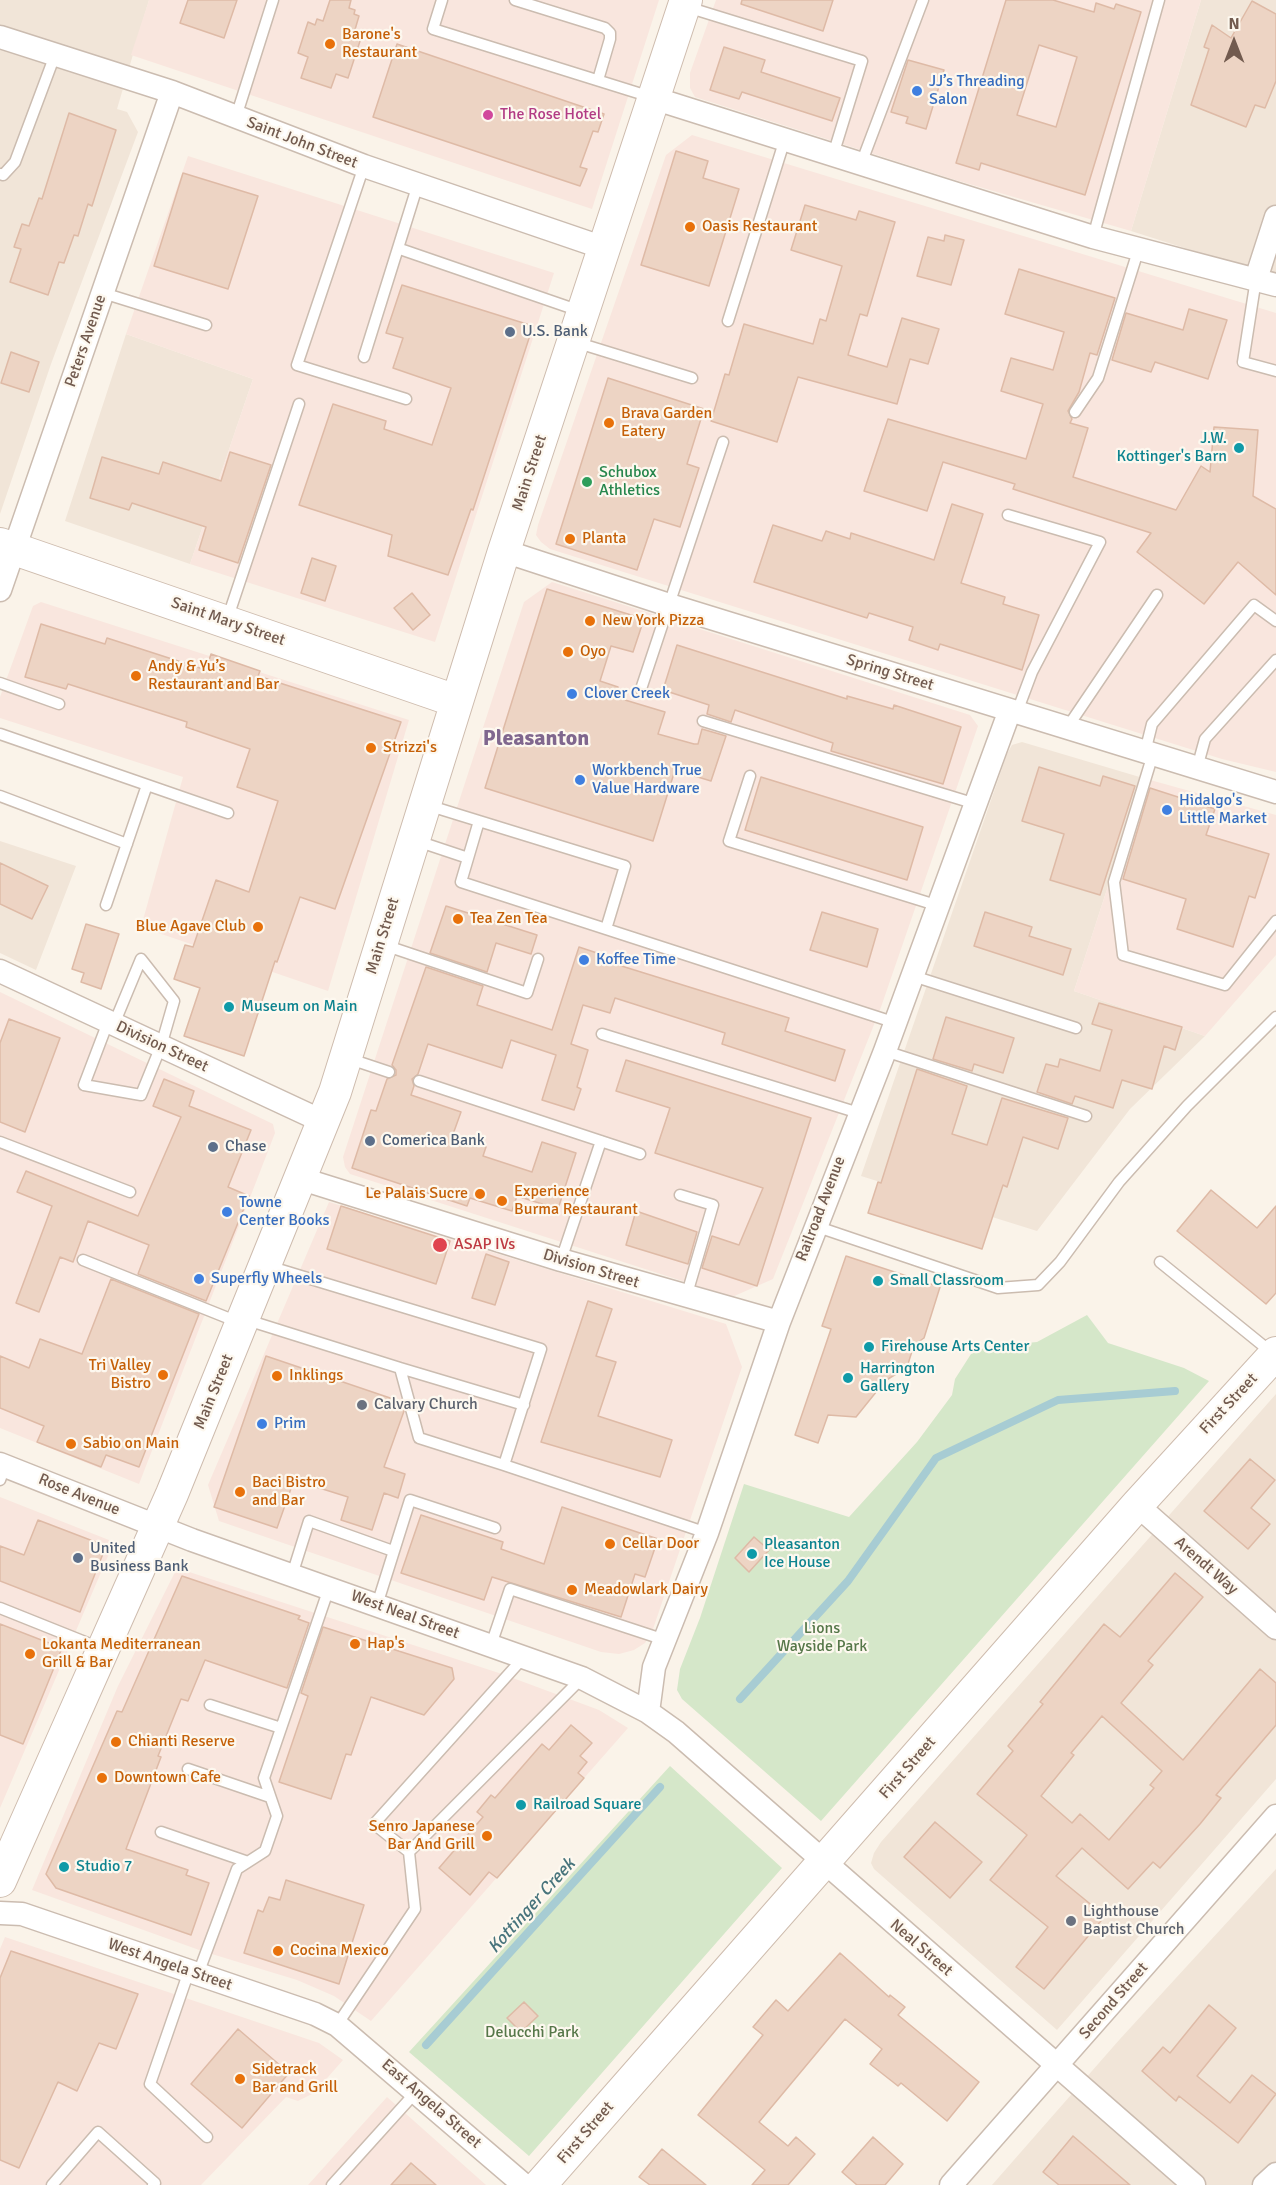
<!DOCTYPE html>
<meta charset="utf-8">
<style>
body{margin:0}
#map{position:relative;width:1276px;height:2185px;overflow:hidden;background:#faf3e9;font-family:Signika,sans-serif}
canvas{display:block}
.north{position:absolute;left:1204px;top:12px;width:60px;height:60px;-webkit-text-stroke:4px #fdf8ef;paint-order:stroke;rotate:0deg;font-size:16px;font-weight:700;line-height:24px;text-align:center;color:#725b4f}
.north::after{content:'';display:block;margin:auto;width:21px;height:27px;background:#725b4f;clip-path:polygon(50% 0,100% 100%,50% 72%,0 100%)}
</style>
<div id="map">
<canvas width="1276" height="2185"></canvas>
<div class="north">N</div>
</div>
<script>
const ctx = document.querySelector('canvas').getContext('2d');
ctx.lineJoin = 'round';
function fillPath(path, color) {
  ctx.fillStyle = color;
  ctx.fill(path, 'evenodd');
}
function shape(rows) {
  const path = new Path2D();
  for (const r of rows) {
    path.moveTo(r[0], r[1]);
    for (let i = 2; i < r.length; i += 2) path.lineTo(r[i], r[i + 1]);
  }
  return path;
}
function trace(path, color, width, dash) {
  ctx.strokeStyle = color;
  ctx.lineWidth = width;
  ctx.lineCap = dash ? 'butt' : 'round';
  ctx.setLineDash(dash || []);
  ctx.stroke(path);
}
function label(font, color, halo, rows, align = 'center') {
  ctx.font = font + ' Signika,sans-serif';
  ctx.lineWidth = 4.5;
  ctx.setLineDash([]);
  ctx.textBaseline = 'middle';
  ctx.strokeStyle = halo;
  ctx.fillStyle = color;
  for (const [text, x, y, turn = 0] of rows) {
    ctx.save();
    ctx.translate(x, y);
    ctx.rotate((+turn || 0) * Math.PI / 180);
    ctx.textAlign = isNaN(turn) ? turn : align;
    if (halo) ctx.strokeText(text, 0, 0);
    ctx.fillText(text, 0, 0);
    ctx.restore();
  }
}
const residential = shape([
 [0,0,149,0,117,109,127,112,138,132,51,364,0,514],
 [1201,0,1276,0,1276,277,1131,231],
 [126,334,253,379,190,564,65,521],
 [1022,742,1143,778,1074,991,1205,1036,1130,1109,1037,1231,861,1176,1007,754,1012,745],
 [0,841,76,866,36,970,0,953],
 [1276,1394,1276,1779,1057,2030,874,1869,871,1863,874,1853,881,1842],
 [1276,1869,1276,2185,992,2185,1120,2039]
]);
const commercial = shape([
 [149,0,659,0,592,209,131,55],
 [716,0,1201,0,1131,231,952,179,695,97,690,88,690,73],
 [692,135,1276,313,1276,772,1222,759,550,549,541,542,536,535,538,525,666,155],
 [188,156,554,273,435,642,190,564,253,379,126,334],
 [552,582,970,715,978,726,881,1007,773,1279,732,1297,350,1174,345,1167,343,1157,524,602],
 [41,602,409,720,328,991,141,927,183,777,0,718,0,697,33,606],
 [1143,778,1276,815,1276,955,1205,1036,1074,991],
 [0,992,273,1124,275,1133,139,1484,0,1428],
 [329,1202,726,1324,742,1367,653,1629,645,1643,634,1650,619,1654,601,1652,219,1521,208,1485],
 [0,1497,114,1542,0,1808],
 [177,1568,502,1674,599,1710,628,1728,371,2021,334,1996,297,1980,202,1951,32,1890,118,1686],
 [5,1937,319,2043,343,2060,314,2093,298,2101,286,2097,201,2185,0,2185,0,1949],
 [387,2097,486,2185,308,2185]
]);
const green = shape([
 [1087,1315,1108,1343,1184,1368,1209,1381,821,1821,682,1699,677,1690,680,1669,700,1618,744,1484,849,1517,917,1442,952,1395,955,1379,971,1354,986,1347,1037,1342],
 [670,1766,782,1868,529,2156,409,2052]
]);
const stream = shape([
 [740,1699,848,1581,936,1458,1058,1400,1175,1391],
 [426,2045,660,1787]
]);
const building = shape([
 [188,0,237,0,224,38,180,23,188,0],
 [330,0,351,0,349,8,355,10,354,14,359,16,354,33,362,35,348,78,336,74,331,88,301,78,308,57,298,53,308,22,315,25,317,19,323,21,330,0],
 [742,0,833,0,823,31,741,4,742,0],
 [1006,0,1053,0,1094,12,1096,3,1114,9,1116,4,1141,12,1085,195,981,163,979,170,956,163,1006,0],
 [1039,45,1077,57,1056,127,1017,115,1039,45],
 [1252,1,1276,14,1276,81,1265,108,1255,105,1246,127,1191,105,1209,49,1204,47,1212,25,1231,38,1252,1],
 [397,44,604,114,598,132,593,131,580,167,587,169,580,186,373,117,397,44],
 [724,47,765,60,761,72,840,98,832,121,742,92,739,99,710,90,724,47],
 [908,60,944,70,926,129,906,123,908,117,891,112,908,60],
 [69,113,116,130,92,206,88,204,78,236,74,235,64,263,59,262,48,295,10,282,21,249,14,247,22,224,29,226,39,198,42,199,69,113],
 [676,151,708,161,703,178,739,189,709,286,641,265,676,151],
 [183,173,258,196,228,289,154,266,183,173],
 [805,205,856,220,859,211,895,222,867,316,860,314,848,355,887,367,902,318,939,329,928,364,910,359,897,404,798,377,777,442,711,421,725,374,729,375,744,324,813,344,820,319,826,321,842,266,791,250,805,205],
 [945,235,964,240,951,285,917,276,928,237,944,241,945,235],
 [1019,269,1115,298,1097,355,1090,353,1079,392,1068,411,1072,419,1070,423,1088,428,1073,477,1176,510,1201,466,1210,472,1214,427,1258,430,1253,496,1276,509,1276,595,1238,562,1204,604,1137,552,1151,533,1013,489,1015,484,943,462,927,511,864,491,888,419,1026,459,1043,404,1001,391,1011,358,1053,370,1064,332,1005,314,1019,269],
 [402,285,533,326,473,510,471,509,448,575,388,556,392,535,299,505,333,404,386,421,384,429,432,445,451,388,393,368,403,338,386,333,402,285],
 [1189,309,1227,320,1208,379,1155,362,1151,372,1112,360,1126,313,1183,330,1189,309],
 [11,352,39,362,29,392,1,383,11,352],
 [608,378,704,409,687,464,699,468,680,527,654,519,637,570,556,544,608,378],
 [230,452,271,465,238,563,199,550,206,527,132,503,129,510,90,498,102,457,159,474,163,462,221,481,230,452],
 [952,504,983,514,961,583,1005,597,1003,604,1039,615,1022,670,940,644,938,650,909,640,913,627,869,613,867,618,754,582,773,525,822,541,826,531,850,539,851,533,934,560,952,504],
 [312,558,336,566,325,601,301,593,312,558],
 [547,589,644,619,633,652,611,646,600,681,618,687,615,697,665,712,658,734,694,744,698,744,702,729,726,736,711,781,675,770,653,841,485,788,547,589],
 [412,593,430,615,413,630,394,608,412,593],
 [41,624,105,644,107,638,206,670,211,654,260,671,258,676,401,722,335,909,300,897,277,962,275,961,244,1056,184,1036,200,988,174,979,185,945,193,947,216,880,249,892,278,801,237,787,250,749,186,727,187,722,68,684,66,689,25,677,41,624],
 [677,645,847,699,847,696,893,709,894,705,961,727,943,784,831,751,833,743,735,710,731,722,707,714,709,705,663,690,677,645],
 [1039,767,1100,786,1103,776,1135,786,1100,895,1050,880,1064,834,1022,821,1039,767],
 [761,777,923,827,907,880,745,830,761,777],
 [1150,788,1215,809,1206,835,1269,854,1255,898,1249,896,1233,947,1177,929,1186,899,1123,879,1150,788],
 [0,863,48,886,32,919,0,904,0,863],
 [446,906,537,935,531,954,496,943,487,972,430,953,446,906],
 [822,912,878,929,867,967,810,950,822,912],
 [985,912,1032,927,1029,936,1071,949,1063,975,974,946,985,912],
 [86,924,119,934,101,989,81,982,84,973,72,969,86,924],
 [579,947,600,954,599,959,789,1018,785,1031,845,1050,835,1081,722,1044,725,1033,615,998,610,1013,583,1005,571,1044,588,1050,577,1087,581,1089,574,1110,542,1100,556,1055,511,1040,502,1068,428,1044,418,1074,412,1079,414,1086,411,1095,461,1112,452,1137,486,1147,483,1156,532,1172,542,1142,576,1153,558,1209,517,1196,512,1211,470,1198,467,1206,352,1168,371,1110,376,1111,387,1079,396,1075,396,1070,392,1065,426,967,483,986,477,1005,552,1030,579,947],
 [1099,1003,1182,1027,1175,1050,1164,1046,1152,1089,1122,1080,1113,1108,1075,1096,1072,1104,1037,1092,1046,1064,1058,1067,1060,1059,1100,1071,1112,1030,1092,1024,1099,1003],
 [946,1017,1014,1038,1003,1073,974,1064,972,1071,933,1059,946,1017],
 [9,1019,60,1038,25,1132,0,1122,0,1043,9,1019],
 [626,1060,811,1118,757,1286,702,1268,712,1236,739,1245,763,1188,655,1153,670,1108,616,1091,626,1060],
 [917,1069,967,1086,952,1134,987,1145,1002,1098,1068,1118,1058,1149,1023,1137,1007,1187,1003,1185,982,1249,868,1213,878,1182,881,1183,917,1069],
 [164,1079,194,1091,189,1106,251,1130,228,1187,249,1196,206,1301,138,1274,149,1245,88,1221,73,1262,60,1257,39,1312,16,1303,52,1206,17,1192,26,1171,138,1216,181,1117,153,1106,164,1079],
 [1211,1190,1257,1228,1276,1206,1276,1293,1266,1304,1177,1231,1211,1190],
 [341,1206,450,1241,436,1284,327,1249,341,1206],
 [636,1211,697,1232,688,1264,626,1245,636,1211],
 [486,1254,509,1262,495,1305,472,1298,486,1254],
 [846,1256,940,1287,924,1338,914,1345,907,1367,885,1381,856,1417,828,1415,818,1443,795,1435,831,1329,822,1326,846,1256],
 [111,1279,199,1314,139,1467,106,1455,101,1467,37,1442,44,1426,0,1408,0,1356,29,1368,40,1339,82,1354,111,1279],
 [588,1301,612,1309,596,1356,616,1362,598,1416,672,1440,660,1477,541,1442,588,1301],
 [266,1356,402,1402,404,1411,384,1467,405,1474,398,1498,384,1493,372,1530,341,1520,348,1497,294,1480,277,1528,214,1507,266,1356],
 [1250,1459,1275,1480,1251,1508,1270,1524,1248,1549,1204,1511,1250,1459],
 [562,1507,658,1539,645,1577,635,1574,621,1617,492,1577,484,1600,401,1573,421,1515,503,1542,501,1549,544,1564,562,1507],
 [38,1520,106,1546,80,1612,0,1581,0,1546,24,1555,38,1520],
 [754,1537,769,1550,749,1572,735,1558,754,1537],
 [1175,1573,1203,1597,1148,1661,1153,1665,1121,1703,1183,1760,1260,1669,1276,1683,1276,1725,1216,1795,1221,1798,1200,1824,1160,1868,1153,1862,1128,1889,1082,1848,1056,1876,1105,1916,1044,1989,1016,1967,1048,1927,990,1880,1027,1835,977,1794,1013,1751,1008,1746,1043,1704,1040,1702,1104,1624,1120,1637,1175,1573],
 [1102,1716,1162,1771,1150,1785,1154,1788,1109,1840,1080,1814,1072,1823,1041,1796,1074,1755,1071,1753,1102,1716],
 [182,1576,300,1616,298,1619,309,1623,287,1688,205,1660,188,1701,181,1699,158,1756,161,1757,126,1849,188,1870,186,1875,209,1883,191,1935,56,1888,46,1874,117,1711,122,1712,182,1576],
 [0,1624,62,1648,23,1744,0,1735,0,1624],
 [323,1627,452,1668,454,1679,424,1715,371,1697,351,1755,346,1754,331,1799,279,1782,308,1696,301,1693,323,1627],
 [571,1725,592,1743,580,1756,587,1762,578,1773,584,1778,497,1878,489,1872,470,1895,439,1868,483,1817,477,1812,491,1795,495,1798,542,1744,549,1750,571,1725],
 [935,1822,982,1862,950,1898,904,1857,935,1822],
 [286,1880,364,1905,339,1984,244,1953,258,1910,263,1912,269,1897,280,1900,286,1880],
 [11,1951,138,1994,116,2049,99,2043,77,2091,58,2082,19,2168,0,2160,0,1978,11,1951],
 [840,1953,889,1997,890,1995,905,2007,898,2015,979,2082,947,2121,901,2083,898,2086,870,2064,882,2049,845,2019,759,2122,788,2146,796,2137,815,2154,788,2185,752,2185,765,2170,698,2115,763,2035,753,2027,776,2000,788,2011,840,1953],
 [524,2002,538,2016,521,2032,507,2018,524,2002],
 [1209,2005,1236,2028,1197,2076,1230,2103,1252,2075,1276,2094,1238,2143,1179,2096,1176,2101,1142,2071,1163,2047,1170,2053,1209,2005],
 [238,2029,289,2073,242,2128,191,2084,238,2029],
 [1073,2136,1130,2185,1059,2185,1043,2172,1073,2136],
 [873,2137,903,2164,885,2185,857,2185,842,2172,873,2137],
 [662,2149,706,2185,650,2185,639,2177,662,2149],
 [411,2163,436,2185,391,2185,411,2163]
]);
const lane = shape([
 [442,0,433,29,651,97],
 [515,0,605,28,610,33,610,39,598,80],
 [687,7,862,61,833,155],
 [236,117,273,0],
 [861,164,923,0],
 [364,166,297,365,406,399],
 [0,174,3,175,15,162,55,55],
 [1093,237,1159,0],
 [400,249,580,311],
 [1256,279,1243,362,1276,371],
 [103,293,206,325],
 [728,321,785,139],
 [575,342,692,378],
 [364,357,418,184],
 [1075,412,1098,378,1139,248],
 [1008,515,1100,542,1032,672,1017,712],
 [227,620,299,404],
 [0,683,59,704],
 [641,689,723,442],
 [703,721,976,804],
 [1067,728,1157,595],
 [0,734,228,813],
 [1145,752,1152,724,1254,605,1276,621],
 [1153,754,1114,882,1123,955,1225,985,1276,921],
 [1197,768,1205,739,1276,660],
 [750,776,729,841,939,906],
 [0,796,127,844],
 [427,805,625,866,606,929],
 [479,821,461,882,896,1023],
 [417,841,468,858],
 [106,905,147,785],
 [384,945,527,993,538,959],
 [913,976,1076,1028],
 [108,1022,84,1085,141,1095,161,1046,174,1001,141,959,114,1024],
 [602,1034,859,1113],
 [885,1051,1086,1116],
 [347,1058,389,1072],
 [419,1081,640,1154],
 [0,1142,130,1192],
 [680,1195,713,1205,686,1297],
 [815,1226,998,1288,1038,1285,1060,1262,1119,1182,1187,1106,1276,1017],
 [83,1260,238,1322],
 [561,1260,601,1141],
 [1160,1262,1271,1352],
 [247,1320,400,1368,419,1438,504,1465,541,1349,268,1266],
 [400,1368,524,1405],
 [504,1465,707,1533],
 [0,1480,5,1466],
 [292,1575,309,1521,393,1551],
 [377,1605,410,1500,495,1528],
 [0,1608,100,1648],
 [491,1645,510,1589,665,1640],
 [524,1657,374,1824,409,1852,582,1678],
 [210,1705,281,1728],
 [188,1769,270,1797],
 [161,1832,248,1862],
 [189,1971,150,2084,207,2137],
 [198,1974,237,1869,265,1851,277,1816,264,1778,329,1588],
 [337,2025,415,1909,409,1852],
 [52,2185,98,2132,155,2183,153,2185],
 [332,2185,416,2092]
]);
const street = shape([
 [0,37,172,92,364,166,604,248],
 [653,98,1093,237,1276,285],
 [1256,279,1276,217],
 [504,551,669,605,1276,792],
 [0,590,172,92],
 [0,971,324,1122],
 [302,1179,561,1260,779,1322],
 [0,1464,192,1540,582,1678,648,1712,676,1732,1194,2185],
 [1137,1505,1276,1628],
 [648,1712,654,1667,707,1533,779,1322,885,1051,1010,710],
 [0,1913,22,1914,315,2014,337,2025,524,2185],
 [951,2185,1276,1816],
 [1264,2185,1276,2174]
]);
const secondary = shape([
 [0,544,456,701],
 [0,1881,172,1494,335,1092,504,551,686,0],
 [540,2185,1137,1505,1276,1353]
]);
const markers = [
 [330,44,6,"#e8710a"],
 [917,91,6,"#3f7fe0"],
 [488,115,6,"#d1479c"],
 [690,227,6,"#e8710a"],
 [510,332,6,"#5c6f8a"],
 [609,423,6,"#e8710a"],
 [1239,448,6,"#0f9aa8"],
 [587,482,6,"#2e9e5b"],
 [570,539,6,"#e8710a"],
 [590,621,6,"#e8710a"],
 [568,652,6,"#e8710a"],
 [136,676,6,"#e8710a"],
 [572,694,6,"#3f7fe0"],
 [371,748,6,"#e8710a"],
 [580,780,6,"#3f7fe0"],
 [1167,810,6,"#3f7fe0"],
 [458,919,6,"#e8710a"],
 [258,927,6,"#e8710a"],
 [584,960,6,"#3f7fe0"],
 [229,1007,6,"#0f9aa8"],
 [370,1141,6,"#5c6f8a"],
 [213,1147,6,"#5c6f8a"],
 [480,1194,6,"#e8710a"],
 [502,1201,6,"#e8710a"],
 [227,1212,6,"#3f7fe0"],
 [440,1245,8,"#e0444e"],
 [199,1279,6,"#3f7fe0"],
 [878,1281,6,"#0f9aa8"],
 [869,1347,6,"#0f9aa8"],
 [163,1375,6,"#e8710a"],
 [277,1376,6,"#e8710a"],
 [848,1378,6,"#0f9aa8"],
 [362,1405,6,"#6b7280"],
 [262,1424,6,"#3f7fe0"],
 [71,1444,6,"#e8710a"],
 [240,1492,6,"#e8710a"],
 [610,1544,6,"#e8710a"],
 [752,1554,6,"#0f9aa8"],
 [78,1558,6,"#5c6f8a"],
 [572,1590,6,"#e8710a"],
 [355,1644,6,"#e8710a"],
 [30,1654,6,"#e8710a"],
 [116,1742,6,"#e8710a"],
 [102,1778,6,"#e8710a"],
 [521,1805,6,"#0f9aa8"],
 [487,1836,6,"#e8710a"],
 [64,1867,6,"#0f9aa8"],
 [1071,1921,6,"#6b7280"],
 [278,1951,6,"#e8710a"],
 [240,2079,6,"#e8710a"]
];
const foodNames = [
 ["Barone's",342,35],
 ["Restaurant",342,53],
 ["Oasis Restaurant",702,227],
 ["Brava Garden",621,414],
 ["Eatery",621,432],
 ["Planta",582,539],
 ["New York Pizza",602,621],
 ["Oyo",580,652],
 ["Andy & Yu’s",148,667],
 ["Restaurant and Bar",148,685],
 ["Strizzi's",383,748],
 ["Tea Zen Tea",470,919],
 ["Blue Agave Club",246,927,"right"],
 ["Experience",514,1192],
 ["Burma Restaurant",514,1210],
 ["Le Palais Sucre",468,1194,"right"],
 ["Tri Valley",151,1366,"right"],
 ["Bistro",151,1384,"right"],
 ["Inklings",289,1376],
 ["Sabio on Main",83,1444],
 ["Baci Bistro",252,1483],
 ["and Bar",252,1501],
 ["Cellar Door",622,1544],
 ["Meadowlark Dairy",584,1590],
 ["Hap's",367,1644],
 ["Lokanta Mediterranean",42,1645],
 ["Grill & Bar",42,1663],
 ["Chianti Reserve",128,1742],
 ["Downtown Cafe",114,1778],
 ["Senro Japanese",475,1827,"right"],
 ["Bar And Grill",475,1845,"right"],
 ["Cocina Mexico",290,1951],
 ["Sidetrack",252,2070],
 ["Bar and Grill",252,2088]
];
const shopNames = [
 ["JJ’s Threading",929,82],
 ["Salon",929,100],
 ["Clover Creek",584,694],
 ["Workbench True",592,771],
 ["Value Hardware",592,789],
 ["Hidalgo's",1179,801],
 ["Little Market",1179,819],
 ["Koffee Time",596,960],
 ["Towne",239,1203],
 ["Center Books",239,1221],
 ["Superfly Wheels",211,1279],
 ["Prim",274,1424]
];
const hotelNames = [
 ["The Rose Hotel",500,115]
];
const streetNames = [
 ["Saint John Street",302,143,21],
 ["Peters Avenue",86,341,-71],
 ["Main Street",530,473,-72],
 ["Saint Mary Street",228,622,19],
 ["Spring Street",890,673,17],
 ["Main Street",383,936,-73],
 ["Division Street",162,1047,25],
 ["Railroad Avenue",821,1209,-69],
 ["Division Street",591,1269,17],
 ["Main Street",214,1392,-68],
 ["First Street",1229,1404,-47],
 ["Rose Avenue",79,1495,22],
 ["Arendt Way",1206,1566,41],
 ["West Neal Street",405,1615,20],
 ["First Street",908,1768,-49],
 ["Neal Street",921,1948,41],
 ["West Angela Street",170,1965,19],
 ["Second Street",1114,2001,-49],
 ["East Angela Street",431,2104,41],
 ["First Street",586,2133,-49]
];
const serviceNames = [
 ["U.S. Bank",522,332],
 ["Comerica Bank",382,1141],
 ["Chase",225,1147],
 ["United",90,1549],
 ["Business Bank",90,1567]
];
const cultureNames = [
 ["J.W.",1227,439,"right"],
 ["Kottinger's Barn",1227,457,"right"],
 ["Museum on Main",241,1007],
 ["Small Classroom",890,1281],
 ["Firehouse Arts Center",881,1347],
 ["Harrington",860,1369],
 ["Gallery",860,1387],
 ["Pleasanton",764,1545],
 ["Ice House",764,1563],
 ["Railroad Square",533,1805],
 ["Studio 7",76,1867]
];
const leisureNames = [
 ["Schubox",599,473],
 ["Athletics",599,491]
];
const healthNames = [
 ["ASAP IVs",454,1245]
];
const worshipNames = [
 ["Calvary Church",374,1405],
 ["Lighthouse",1083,1912],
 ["Baptist Church",1083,1930]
];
const parkNames = [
 ["Lions",822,1629],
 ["Wayside Park",822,1647],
 ["Delucchi Park",532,2033]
];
const waterNames = [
 ["Kottinger Creek",532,1906,-48]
];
const districtNames = [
 ["Pleasanton",536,739]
];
fillPath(residential, '#f1e5d8');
fillPath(commercial, '#f9e6de');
fillPath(green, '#d5e7c9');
trace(stream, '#a7ccd3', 8);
fillPath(building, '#edd4c4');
trace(building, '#debaa6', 1.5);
trace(lane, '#cbbcb0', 13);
trace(street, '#cbbcb0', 25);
trace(secondary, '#cebcae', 34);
trace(lane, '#fff', 10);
trace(street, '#fff', 22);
trace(secondary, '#fff', 32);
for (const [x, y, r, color] of markers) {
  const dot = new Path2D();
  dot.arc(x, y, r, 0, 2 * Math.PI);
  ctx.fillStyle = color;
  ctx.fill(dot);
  trace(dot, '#fdf8ef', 2);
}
label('16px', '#c56008', '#fdf8ef', foodNames, 'left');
label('16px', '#366cbe', '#fdf8ef', shopNames, 'left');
label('16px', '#b23c85', '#fdf8ef', hotelNames, 'left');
label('16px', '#725b4f', '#fdf8ef', streetNames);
label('16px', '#4e5e75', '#fdf8ef', serviceNames, 'left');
label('16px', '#0d838f', '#fdf8ef', cultureNames, 'left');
label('16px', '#27864d', '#fdf8ef', leisureNames, 'left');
label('16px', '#be3a42', '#fdf8ef', healthNames, 'left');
label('16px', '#5b616d', '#fdf8ef', worshipNames, 'left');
label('16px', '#567749', '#fdf8ef', parkNames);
label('italic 18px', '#48747c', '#fdf8ef', waterNames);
label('bold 22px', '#80678e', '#fdf8ef', districtNames);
</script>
